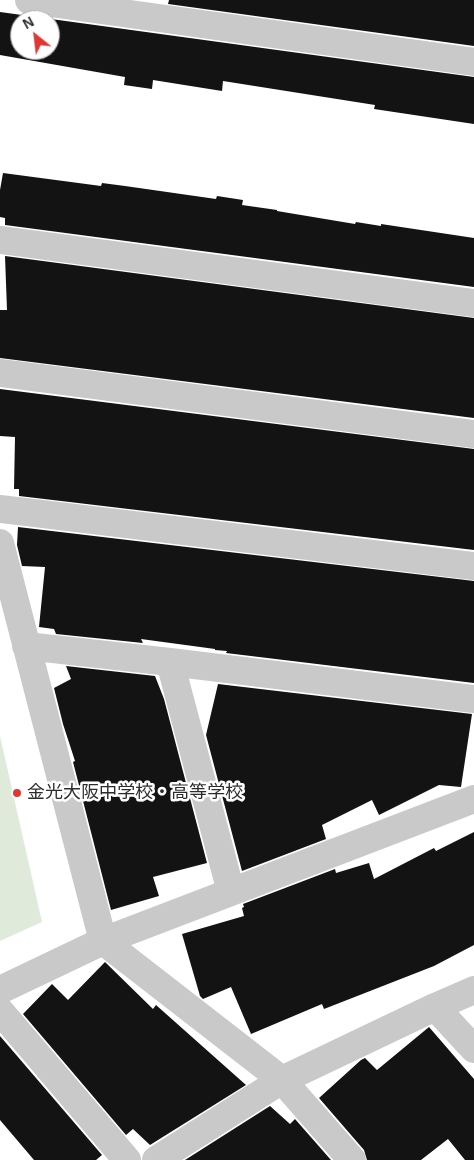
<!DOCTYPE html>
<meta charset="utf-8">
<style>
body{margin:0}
#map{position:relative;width:474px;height:1160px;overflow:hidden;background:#fff;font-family:Helvetica,sans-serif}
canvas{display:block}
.north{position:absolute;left:10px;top:10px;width:50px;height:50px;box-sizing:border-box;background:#fff;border:1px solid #ababab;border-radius:50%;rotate:331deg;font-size:14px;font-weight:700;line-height:20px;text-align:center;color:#2c2c2c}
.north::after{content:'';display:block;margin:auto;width:18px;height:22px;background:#df3832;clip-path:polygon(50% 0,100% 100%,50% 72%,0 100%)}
</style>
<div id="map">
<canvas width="474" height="1160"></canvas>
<div class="north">N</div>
</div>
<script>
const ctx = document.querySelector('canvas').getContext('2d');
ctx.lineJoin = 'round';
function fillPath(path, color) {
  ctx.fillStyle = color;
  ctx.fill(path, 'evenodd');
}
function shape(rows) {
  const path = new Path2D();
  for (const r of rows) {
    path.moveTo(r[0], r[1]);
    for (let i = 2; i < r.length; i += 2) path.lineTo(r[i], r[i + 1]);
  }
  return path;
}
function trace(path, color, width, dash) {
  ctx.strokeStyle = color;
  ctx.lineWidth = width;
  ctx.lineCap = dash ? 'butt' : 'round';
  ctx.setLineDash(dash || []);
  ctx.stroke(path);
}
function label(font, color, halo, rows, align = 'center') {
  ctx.font = font + ' Helvetica,"Noto Sans JP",sans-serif';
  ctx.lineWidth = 5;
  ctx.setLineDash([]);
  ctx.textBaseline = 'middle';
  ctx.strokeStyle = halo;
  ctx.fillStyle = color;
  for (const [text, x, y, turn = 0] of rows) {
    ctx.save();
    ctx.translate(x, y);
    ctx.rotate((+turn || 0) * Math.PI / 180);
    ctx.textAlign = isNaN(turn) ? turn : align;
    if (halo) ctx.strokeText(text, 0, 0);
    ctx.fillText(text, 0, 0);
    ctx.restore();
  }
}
const green = shape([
 [0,736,42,922,0,941]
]);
const building = shape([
 [169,0,474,0,474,46,168,4],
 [0,12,474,77,474,124,374,109,375,105,223,81,222,91,153,80,152,89,124,85,125,77,0,55],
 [20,20,50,20,50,50,20,50],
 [3,173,101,186,102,183,125,186,216,199,217,196,243,200,242,205,277,210,277,211,355,224,356,222,381,226,381,224,474,238,474,287,5,225,5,218,0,217,0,190],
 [5,256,474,318,474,418,0,358,0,310,7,310],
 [0,389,474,449,474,550,19,496,19,489,14,489,15,437,0,436],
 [18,527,474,581,474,683,226,653,227,651,215,650,215,649,141,639,143,643,56,634,54,629,39,627,45,567,22,566,17,545],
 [66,666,155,676,164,699,207,863,153,877,159,896,111,910,73,762,75,761,63,724,54,688,71,679],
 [218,684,472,714,461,787,439,785,379,815,372,800,322,825,326,839,242,871,206,735],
 [474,832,474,945,434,966,324,1009,322,1004,251,1034,231,987,203,999,200,996,182,934,244,916,242,908,244,907,243,904,335,869,336,873,369,863,374,879,434,848,436,851],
 [105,962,153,1009,156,1005,246,1085,150,1145,133,1129,126,1135,23,1014,52,984,68,1000],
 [429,1027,474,1079,474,1160,465,1160,448,1139,421,1160,367,1160,364,1150,319,1098,361,1060,365,1058,377,1070],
 [0,1036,102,1155,96,1160,34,1160,0,1120],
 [270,1106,290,1124,295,1119,331,1160,185,1160]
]);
const minor = shape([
 [29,0,474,62],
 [0,240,474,303],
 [0,373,474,434],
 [0,509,474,566],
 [0,543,103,941,282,1080,352,1160],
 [26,646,170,662,231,892],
 [170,662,474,699],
 [0,990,103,941,474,799],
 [435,1007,474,1049],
 [0,1011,127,1160],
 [156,1160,282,1080,435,1007,474,990]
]);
const markers = [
 [17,793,5,"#df3832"]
];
const poiNames = [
 ["金光大阪中学校・高等学校",27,793]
];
fillPath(green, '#e0eada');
fillPath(building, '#131313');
trace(minor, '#c9c9c9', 28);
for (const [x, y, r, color] of markers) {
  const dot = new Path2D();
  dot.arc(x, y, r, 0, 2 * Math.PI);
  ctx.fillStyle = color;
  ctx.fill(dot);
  trace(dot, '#fff', 2);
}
label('18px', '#2c2c2c', '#fff', poiNames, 'left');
</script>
